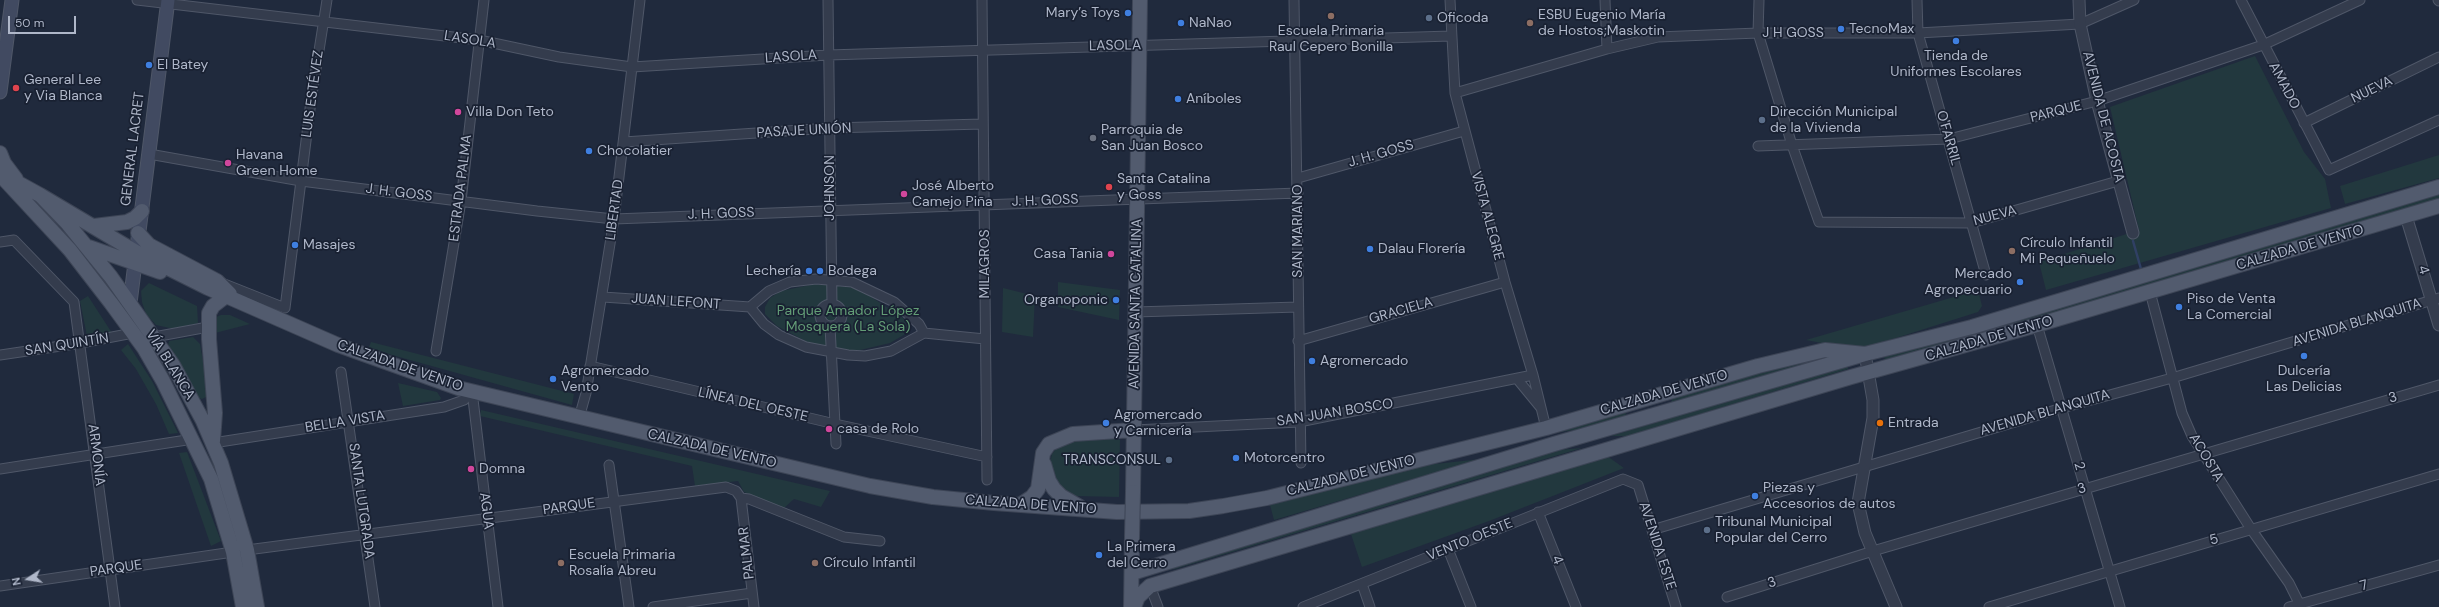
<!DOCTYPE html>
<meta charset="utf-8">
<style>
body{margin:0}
#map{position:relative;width:2439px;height:607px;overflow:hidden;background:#202a3d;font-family:"DM Sans",sans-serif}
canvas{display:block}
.north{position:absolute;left:8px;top:559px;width:40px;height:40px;-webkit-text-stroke:3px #192132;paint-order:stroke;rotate:258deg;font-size:11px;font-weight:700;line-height:16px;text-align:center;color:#afb7c9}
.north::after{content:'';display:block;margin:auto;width:14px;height:18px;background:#afb7c9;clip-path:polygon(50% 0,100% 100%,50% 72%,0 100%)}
.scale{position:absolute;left:8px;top:16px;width:68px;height:18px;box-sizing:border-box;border:2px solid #afb7c9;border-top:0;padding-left:5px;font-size:12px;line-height:14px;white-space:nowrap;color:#afb7c9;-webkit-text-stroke:3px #192132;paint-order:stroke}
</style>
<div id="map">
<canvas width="2439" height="607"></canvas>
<div class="north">N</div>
<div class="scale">50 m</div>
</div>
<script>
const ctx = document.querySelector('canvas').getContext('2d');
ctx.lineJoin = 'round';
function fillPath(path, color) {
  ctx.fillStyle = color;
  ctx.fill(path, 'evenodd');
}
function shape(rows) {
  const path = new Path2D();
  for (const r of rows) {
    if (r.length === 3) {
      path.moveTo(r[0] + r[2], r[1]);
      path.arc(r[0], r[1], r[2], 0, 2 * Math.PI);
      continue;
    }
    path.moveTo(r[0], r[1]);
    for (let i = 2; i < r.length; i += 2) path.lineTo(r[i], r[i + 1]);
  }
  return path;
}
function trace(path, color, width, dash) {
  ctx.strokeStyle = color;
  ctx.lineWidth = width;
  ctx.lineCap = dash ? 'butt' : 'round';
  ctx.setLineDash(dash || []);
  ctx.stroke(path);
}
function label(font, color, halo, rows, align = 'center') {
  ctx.font = font + ' "DM Sans",sans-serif';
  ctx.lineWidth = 3.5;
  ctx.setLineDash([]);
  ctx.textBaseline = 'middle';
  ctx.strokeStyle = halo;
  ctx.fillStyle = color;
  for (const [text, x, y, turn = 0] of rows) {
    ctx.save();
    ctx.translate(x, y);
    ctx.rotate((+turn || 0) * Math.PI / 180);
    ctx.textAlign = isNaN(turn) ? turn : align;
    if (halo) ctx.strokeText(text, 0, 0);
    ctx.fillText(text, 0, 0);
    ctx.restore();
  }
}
const green = shape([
 [2255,56,2304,152,2325,179,2331,208,2046,290,2039,262,2139,230,2110,107],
 [2439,155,2439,178,2345,204,2340,186],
 [2439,191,2439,201,2144,289,1886,361,1884,357],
 [1058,282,1120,290,1119,320,1058,307],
 [149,283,197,306,198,323,174,329,156,325,146,314,142,302,141,291],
 [815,284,857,288,902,317,909,325,909,330,907,333,890,343,856,351,843,350,811,344,777,326,765,314,765,307,770,298,781,291],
 [1003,288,1035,296,1033,337,1002,332],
 [1978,290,1982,306,1978,312,1858,350,1806,340],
 [88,296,112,333,87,336,80,301],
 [221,315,230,315,250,324,215,333,214,318],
 [193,337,200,344,208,390,206,397,202,399,199,398,168,346,169,341],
 [371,342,574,394,572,405,392,355,369,347],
 [128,344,152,381,178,433,169,434,156,404,136,369,121,350],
 [1827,355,1838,356,1669,405,1675,396],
 [1847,364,1848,369,1628,436,1611,436],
 [398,383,437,392,441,398,440,400,403,406],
 [1627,409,1625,417,1583,429,1545,434],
 [481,410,830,491,821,507,794,499,784,508,744,492,738,481,695,486,692,466,480,416],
 [1112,437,1120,440,1119,497,1075,496,1061,488,1054,481,1050,463,1052,454,1058,446,1068,440],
 [1582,448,1175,569,1165,570,1557,450],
 [187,452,221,541,211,546,179,453],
 [1607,456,1624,468,1489,521,1362,567,1351,534],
 [1481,459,1274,520,1270,505,1426,465]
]);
const stream = shape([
 [2133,241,2141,269]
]);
const minor = shape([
 [137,0,479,40,559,57,632,67,828,55,1451,36],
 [828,0,832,304],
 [982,0,987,480],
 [1294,0,1301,463],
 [1450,0,1455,93,1505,282,1533,375,1546,428],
 [1605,0,1607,49],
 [1759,0,1758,33,1792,145,1819,222,1971,223,2118,181],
 [1917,0,1918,33,1986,275],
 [2241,0,2329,170,2439,120],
 [2438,0,2439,1],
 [1455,93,1607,49,1658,37,1758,33,1918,33,2080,24,2134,0],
 [2304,123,2439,57],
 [624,142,830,128,983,124],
 [1758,146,1949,139,2097,101,2263,45,2360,0],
 [149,154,301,181,537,211,614,219,1298,193],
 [1298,178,1464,131],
 [0,242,14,240,74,302,115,607],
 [222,283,285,308,311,101,327,0],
 [2150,292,2182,413,2192,436,2251,529,2289,583,2301,607],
 [603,297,750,307,769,291,790,282,816,279,852,282,894,302,919,324,924,333,985,339],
 [831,315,11],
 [750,307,764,324,779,335,806,347,848,355,865,356,891,351,924,333],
 [1135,312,1298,307],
 [2037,325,2120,607],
 [830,326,836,444],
 [154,337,208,327],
 [1298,341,1505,282],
 [436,351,461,201,484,0],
 [0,355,81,343,133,333],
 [590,366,835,424,987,457],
 [341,372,375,607],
 [1518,380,1541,408],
 [472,391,498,607],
 [579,418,586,393,614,219,640,0],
 [1134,430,1299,422,1533,375],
 [213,443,444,407,464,400,472,391],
 [609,465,629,607],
 [0,469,193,439],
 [741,498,749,499,844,537,880,541],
 [1538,512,1576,607],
 [1652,530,2062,408,2172,378,2439,298],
 [1448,549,1471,607],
 [247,550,726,487,736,491,741,498,754,607],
 [1362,584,1370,607],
 [0,586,233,552],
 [1150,586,1158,607],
 [1727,597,1873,551,2439,385],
 [653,607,752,593],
 [1303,607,1623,479,1638,485,1676,607],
 [1989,607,2439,474],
 [2289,607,2439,565]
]);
const tertiary = shape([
 [2079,0,2080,24,2097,101,2133,233],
 [2406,216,2439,325],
 [1865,354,1873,400,1873,418,1858,503,1865,533,1896,607]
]);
const secondary = shape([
 [0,92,12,0],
 [130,303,168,0]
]);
const primary = shape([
 [0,153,4,163,16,179],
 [0,173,40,195,68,224,111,277,173,365,203,421,221,463,247,550,257,607],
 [5,180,70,250,111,303,144,348,163,381,211,479,233,552,243,607],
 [40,195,136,252,208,288,338,345,458,388,870,486,933,497,994,503,1117,512,1189,511,1223,506,1267,498,1546,428,1758,366,1825,350,1865,354],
 [94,226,127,222,135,218,142,211],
 [138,233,149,245,217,281,230,294],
 [89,247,160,272],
 [213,441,215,413,209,339,209,313,213,306,226,296],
 [1044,464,1049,481,1054,489,1061,496,1080,507],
 [1133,492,1140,0],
 [1020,505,1032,497,1038,489,1043,453,1049,444,1073,434,1134,430],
 [1132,573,1554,444,1865,354,1972,327,2439,187],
 [1131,607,1132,537],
 [1134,607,1138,597,1150,586,1851,377,2037,325,2439,206]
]);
const primaryBridge = shape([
 [1132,537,1133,492]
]);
const markers = [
 [1128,13,4,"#3f7fe0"],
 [1331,16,4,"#8d6e63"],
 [1429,18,4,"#5c6f8a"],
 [1181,23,4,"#3f7fe0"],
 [1530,23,4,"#8d6e63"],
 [1841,29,4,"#3f7fe0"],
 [1956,41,4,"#3f7fe0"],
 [149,65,4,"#3f7fe0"],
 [16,88,4,"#e0444e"],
 [1178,99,4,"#3f7fe0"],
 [458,112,4,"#d1479c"],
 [1762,120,4,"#5c6f8a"],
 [1093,138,4,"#6b7280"],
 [589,151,4,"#3f7fe0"],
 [228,163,4,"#d1479c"],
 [1109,187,4,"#e0444e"],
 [904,194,4,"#d1479c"],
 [295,245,4,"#3f7fe0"],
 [1370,249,4,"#3f7fe0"],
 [2012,251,4,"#8d6e63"],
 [1111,254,4,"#d1479c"],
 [809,271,4,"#3f7fe0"],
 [820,271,4,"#3f7fe0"],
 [2020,282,4,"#3f7fe0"],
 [1116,300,4,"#3f7fe0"],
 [2179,307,4,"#3f7fe0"],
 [2304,356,4,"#3f7fe0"],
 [1312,361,4,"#3f7fe0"],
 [553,379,4,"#3f7fe0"],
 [1106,423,4,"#3f7fe0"],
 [1880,423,4,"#e8710a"],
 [829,429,4,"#d1479c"],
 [1236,458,4,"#3f7fe0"],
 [1169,460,4,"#5c6f8a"],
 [471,469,4,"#d1479c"],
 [1755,496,4,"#3f7fe0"],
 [1707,530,4,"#5c6f8a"],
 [1099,555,4,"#3f7fe0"],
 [561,563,4,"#8d6e63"],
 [815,563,4,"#8d6e63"]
];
const poiNames = [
 ["Mary’s Toys",1120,13,"right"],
 ["ESBU Eugenio María",1538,15],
 ["de Hostos;Maskotin",1538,31],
 ["Oficoda",1437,18],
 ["NaNao",1189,23],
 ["TecnoMax",1849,29],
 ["Escuela Primaria",1331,31,"center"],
 ["Raul Cepero Bonilla",1331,47,"center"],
 ["Tienda de",1956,56,"center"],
 ["Uniformes Escolares",1956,72,"center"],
 ["El Batey",157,65],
 ["General Lee",24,80],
 ["y Via Blanca",24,96],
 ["Aníboles",1186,99],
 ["Villa Don Teto",466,112],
 ["Dirección Municipal",1770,112],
 ["de la Vivienda",1770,128],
 ["Parroquia de",1101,130],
 ["San Juan Bosco",1101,146],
 ["Chocolatier",597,151],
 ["Havana",236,155],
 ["Green Home",236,171],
 ["Santa Catalina",1117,179],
 ["y Goss",1117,195],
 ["José Alberto",912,186],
 ["Camejo Piña",912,202],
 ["Círculo Infantil",2020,243],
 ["Mi Pequeñuelo",2020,259],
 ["Masajes",303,245],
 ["Dalau Florería",1378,249],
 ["Casa Tania",1103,254,"right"],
 ["Lechería",801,271,"right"],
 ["Bodega",828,271],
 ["Mercado",2012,274,"right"],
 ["Agropecuario",2012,290,"right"],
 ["Piso de Venta",2187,299],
 ["La Comercial",2187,315],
 ["Organoponic",1108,300,"right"],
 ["Agromercado",1320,361],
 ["Agromercado",561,371],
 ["Vento",561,387],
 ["Dulcería",2304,371,"center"],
 ["Las Delicias",2304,387,"center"],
 ["Agromercado",1114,415],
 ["y Carnicería",1114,431],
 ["Entrada",1888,423],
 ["casa de Rolo",837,429],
 ["Motorcentro",1244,458],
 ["TRANSCONSUL",1161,460,"right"],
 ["Domna",479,469],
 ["Piezas y",1763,488],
 ["Accesorios de autos",1763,504],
 ["Tribunal Municipal",1715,522],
 ["Popular del Cerro",1715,538],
 ["La Primera",1107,547],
 ["del Cerro",1107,563],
 ["Escuela Primaria",569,555],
 ["Rosalía Abreu",569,571],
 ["Círculo Infantil",823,563]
];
const streetNames = [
 ["J H GOSS",1793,33],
 ["LASOLA",470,40,9],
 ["LASOLA",1115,46,-1],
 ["LASOLA",791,57,-4],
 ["AMADO",2284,86,62],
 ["NUEVA",2372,90,-26],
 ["LUIS ESTÉVEZ",313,94,-82],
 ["PARQUE",2056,112,-14],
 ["AVENIDA DE ACOSTA",2103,117,76],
 ["PASAJE UNIÓN",804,131,-3],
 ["O'FARRIL",1948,138,74],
 ["GENERAL LACRET",133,149,-83],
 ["J. H. GOSS",1381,154,-16],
 ["ESTRADA PALMA",461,188,-83],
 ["JOHNSON",830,188,-90],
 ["J. H. GOSS",399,193,7],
 ["J. H. GOSS",1045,201,-2],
 ["LIBERTAD",615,210,-82],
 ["J. H. GOSS",721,214,-2],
 ["VISTA ALEGRE",1487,216,75],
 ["NUEVA",1995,216,-15],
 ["SAN MARIANO",1298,231,-90],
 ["CALZADA DE VENTO",2300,248,-16],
 ["MILAGROS",985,264,-90],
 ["4",2423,270,73],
 ["JUAN LEFONT",676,302,4],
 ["AVENIDA SANTA CATALINA",1136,304,-89],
 ["GRACIELA",1401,311,-16],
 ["AVENIDA BLANQUITA",2357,323,-17],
 ["CALZADA DE VENTO",1989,339,-16],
 ["SAN QUINTÍN",67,345,-9],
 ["VÍA BLANCA",170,365,58],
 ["CALZADA DE VENTO",400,366,19],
 ["CALZADA DE VENTO",1664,393,-16],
 ["3",2393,398,-16],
 ["LÍNEA DEL OESTE",753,405,13],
 ["SAN JUAN BOSCO",1335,413,-9],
 ["AVENIDA BLANQUITA",2045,413,-16],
 ["BELLA VISTA",345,422,-9],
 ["CALZADA DE VENTO",712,449,13],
 ["ARMONÍA",96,455,83],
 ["ACOSTA",2206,458,59],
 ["2",2079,466,74],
 ["CALZADA DE VENTO",1351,476,-14],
 ["3",2082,489,-17],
 ["SANTA LUTGRADA",361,501,82],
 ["CALZADA DE VENTO",1031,505,4],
 ["PARQUE",569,507,-8],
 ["AGUA",486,511,83],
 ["VENTO OESTE",1470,540,-22],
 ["5",2214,540,-16],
 ["AVENIDA ESTE",1657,546,72],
 ["PALMAR",747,553,-97],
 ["4",1557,560,68],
 ["PARQUE",116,569,-8],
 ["3",1772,583,-18],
 ["7",2364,586,-16]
];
const parkNames = [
 ["Parque Amador López",848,311],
 ["Mosquera (La Sola)",848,327]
];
fillPath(green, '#22383e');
trace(stream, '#304064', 2.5);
trace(minor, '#4f5768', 11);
trace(tertiary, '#4f5768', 13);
trace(secondary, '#4f5768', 15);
trace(primary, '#3d4556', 16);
trace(minor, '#343c4d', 9);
trace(tertiary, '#343c4d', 11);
trace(secondary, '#414a61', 13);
trace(primary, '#525b6e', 14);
trace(primaryBridge, '#3d4556', 16, []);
trace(primaryBridge, '#525b6e', 14);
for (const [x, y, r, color] of markers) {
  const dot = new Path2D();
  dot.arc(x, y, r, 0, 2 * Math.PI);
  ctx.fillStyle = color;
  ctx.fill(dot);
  trace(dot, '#192132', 1.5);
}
label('14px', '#afb7c9', '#192132', poiNames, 'left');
label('14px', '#afb7c9', '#192132', streetNames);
label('14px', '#639d76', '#192132', parkNames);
</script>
